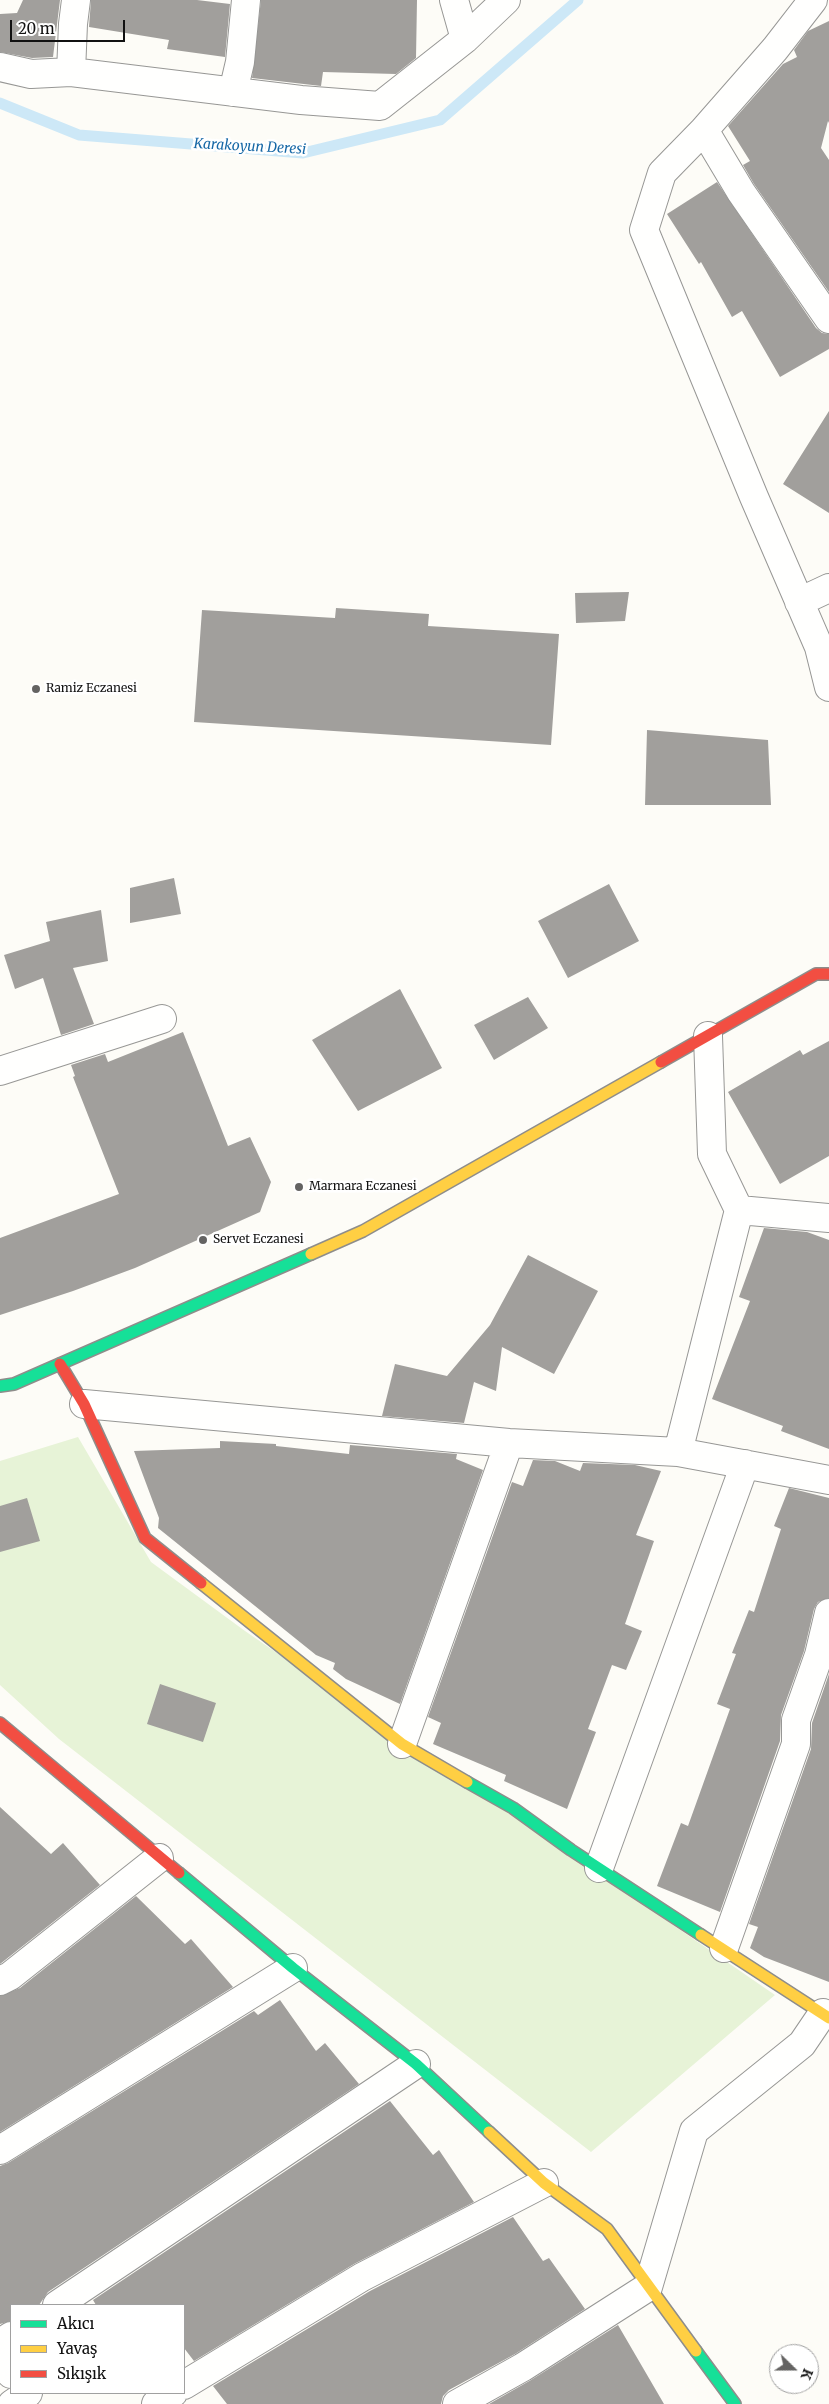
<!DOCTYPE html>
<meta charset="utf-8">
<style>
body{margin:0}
#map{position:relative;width:829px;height:2404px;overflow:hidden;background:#fdfcf7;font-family:Merriweather,serif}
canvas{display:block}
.legend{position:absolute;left:10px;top:2304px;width:175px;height:90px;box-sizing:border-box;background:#fff;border:1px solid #a0a0a0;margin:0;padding:6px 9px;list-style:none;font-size:15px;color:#111}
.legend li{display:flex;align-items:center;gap:10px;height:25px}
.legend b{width:25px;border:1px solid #a0a0a0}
.north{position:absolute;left:769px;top:2344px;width:50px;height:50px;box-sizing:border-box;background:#fff;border:1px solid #a0a0a0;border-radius:50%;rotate:112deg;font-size:14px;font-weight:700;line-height:20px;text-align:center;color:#111}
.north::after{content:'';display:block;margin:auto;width:18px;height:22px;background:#646362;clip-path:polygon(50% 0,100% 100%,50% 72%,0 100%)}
.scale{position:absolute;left:10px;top:20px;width:115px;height:22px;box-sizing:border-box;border:2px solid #111;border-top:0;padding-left:6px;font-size:15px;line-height:18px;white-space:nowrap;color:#111;-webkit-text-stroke:4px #fff;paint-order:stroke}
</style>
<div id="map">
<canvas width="829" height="2404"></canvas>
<ul class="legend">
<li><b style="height:6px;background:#16e098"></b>Akıcı</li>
<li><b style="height:6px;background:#ffcf43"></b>Yavaş</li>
<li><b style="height:6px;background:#f24e42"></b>Sıkışık</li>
</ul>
<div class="north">K</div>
<div class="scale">20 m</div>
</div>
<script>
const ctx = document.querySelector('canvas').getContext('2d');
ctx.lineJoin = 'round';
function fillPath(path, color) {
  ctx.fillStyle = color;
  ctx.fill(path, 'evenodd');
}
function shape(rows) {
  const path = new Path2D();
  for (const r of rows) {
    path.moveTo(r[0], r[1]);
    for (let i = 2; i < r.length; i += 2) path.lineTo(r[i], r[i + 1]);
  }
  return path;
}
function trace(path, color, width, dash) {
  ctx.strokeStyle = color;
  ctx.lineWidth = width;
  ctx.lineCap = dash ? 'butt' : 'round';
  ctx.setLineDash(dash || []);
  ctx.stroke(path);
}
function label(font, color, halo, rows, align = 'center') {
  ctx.font = font + ' Merriweather,serif';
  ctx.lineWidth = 5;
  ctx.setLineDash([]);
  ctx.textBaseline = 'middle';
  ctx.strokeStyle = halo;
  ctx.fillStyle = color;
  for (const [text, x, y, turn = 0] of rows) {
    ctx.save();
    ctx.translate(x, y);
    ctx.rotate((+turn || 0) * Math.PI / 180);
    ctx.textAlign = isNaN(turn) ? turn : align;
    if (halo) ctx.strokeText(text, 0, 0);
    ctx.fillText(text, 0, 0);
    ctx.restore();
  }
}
const green = shape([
 [78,1437,151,1562,245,1631,775,1995,591,2152,59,1739,0,1685,0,1461]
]);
const stream = shape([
 [0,103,79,135,303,153,440,120,578,0]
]);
const building = shape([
 [23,0,60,0,53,57,32,58,0,52,0,14,17,13],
 [91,0,197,0,230,4,225,57,167,49,169,40,89,27],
 [261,0,417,0,416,58,396,74,323,72,321,86,252,78],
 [829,21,829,123,828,121,821,148,829,160,829,292,754,184,743,165,750,161,728,126,783,64,797,57,794,50,808,31],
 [717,182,816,328,822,333,829,334,829,349,780,377,742,311,732,317,701,262,699,264,667,214],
 [829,411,829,513,783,484],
 [629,592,625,621,576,623,575,593],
 [336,608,429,614,428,626,559,634,551,745,194,722,202,610,335,618],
 [647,730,768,740,771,805,645,805],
 [174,878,181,914,130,923,130,888],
 [609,884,639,941,568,978,538,921],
 [101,910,108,961,73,968,94,1024,61,1035,43,978,15,989,4,955,50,941,46,922],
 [400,989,442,1068,358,1111,312,1040],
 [528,997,548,1028,494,1060,474,1025],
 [183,1032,228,1146,250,1137,271,1182,260,1212,135,1268,73,1291,0,1315,0,1238,119,1194,73,1077,75,1076,71,1065,105,1054,108,1062],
 [829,1041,829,1156,780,1184,728,1092,800,1050,803,1055],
 [764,1228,807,1232,829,1240,829,1449,781,1431,783,1426,712,1399,750,1301,739,1297],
 [528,1255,598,1291,554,1374,502,1347,496,1391,474,1382,464,1423,382,1416,395,1364,447,1376,490,1325],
 [220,1441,276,1444,276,1446,349,1454,350,1445,457,1454,456,1459,483,1470,400,1704,346,1679,333,1669,335,1663,316,1655,158,1528,159,1518,134,1451,220,1448],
 [533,1460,555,1461,580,1471,583,1463,635,1465,661,1471,636,1535,654,1541,625,1624,642,1631,626,1670,612,1665,588,1729,596,1732,567,1809,504,1781,506,1775,433,1744,441,1723,428,1717,512,1482,523,1486],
 [789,1488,829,1498,829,1598,818,1602,814,1609,804,1651,781,1715,780,1741,720,1912,657,1886,681,1823,688,1826,730,1709,717,1704,736,1654,732,1653,749,1610,754,1612,781,1529,774,1526],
 [27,1498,40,1541,0,1552,0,1506],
 [829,1674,829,1982,764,1957,750,1948,758,1927,749,1924,811,1749,812,1723],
 [160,1684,216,1703,203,1742,147,1724],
 [0,1807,51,1854,63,1843,100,1885,0,1964],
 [136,1896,185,1944,191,1939,233,1987,0,2132,0,1996,20,1988],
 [280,2000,316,2051,325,2043,359,2084,48,2292,39,2305,11,2305,11,2321,0,2324,0,2166,8,2163,254,2011,258,2015],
 [390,2101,433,2155,439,2150,474,2202,354,2264,194,2361,184,2348,184,2305,96,2305,93,2300],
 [513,2217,543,2261,549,2258,585,2309,515,2354,449,2390,443,2396,441,2404,227,2404,213,2386,370,2291],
 [618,2325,664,2404,489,2404,531,2380]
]);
const street = shape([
 [76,0,73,24,71,72,301,100,380,106,465,39,506,0],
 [454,0,465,39],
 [0,67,31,74,71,72],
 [233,92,240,62,246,0],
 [704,130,775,49,813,0],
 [829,319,741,192,704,130,662,173,644,230,754,497,819,647,829,687],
 [799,602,829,588],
 [708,1036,712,1154,739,1210,829,1218],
 [0,1071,162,1019],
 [84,1404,509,1443,678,1452,829,1480],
 [678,1452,739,1210],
 [402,1744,509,1443],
 [599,1868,745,1464],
 [724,1948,796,1744,796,1720,819,1655,829,1613],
 [0,1981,10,1976,159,1858],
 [0,2150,293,1968],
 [57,2305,416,2064],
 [0,2343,11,2336],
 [0,2363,11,2374],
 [184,2385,362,2277,544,2183],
 [12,2404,28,2393],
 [156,2404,173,2393],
 [457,2404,523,2367,648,2287,694,2131,802,2044,823,2013]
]);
const fast = shape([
 [0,1386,14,1384,311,1254],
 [467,1782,513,1808,571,1850,701,1935],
 [179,1873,293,1968,416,2064,489,2132],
 [696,2351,735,2404]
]);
const slow = shape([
 [311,1254,363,1231,661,1062],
 [201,1583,402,1744,467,1782],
 [701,1935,829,2018],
 [489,2132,544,2183,607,2229,696,2351]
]);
const jam = shape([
 [661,1062,816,974,829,974],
 [60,1364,84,1404,145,1538,201,1583],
 [0,1723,179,1873]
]);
const markers = [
 [36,689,5,"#646362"],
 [299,1187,5,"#646362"],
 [203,1240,5,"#646362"]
];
const poiNames = [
 ["Ramiz Eczanesi",46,689],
 ["Marmara Eczanesi",309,1187],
 ["Servet Eczanesi",213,1240]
];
const waterNames = [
 ["Karakoyun Deresi",250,147,3]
];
fillPath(green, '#e7f3d7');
trace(stream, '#cde8f7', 11);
fillPath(building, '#a19f9c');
trace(street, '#979795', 30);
trace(fast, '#8e8d8b', 14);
trace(slow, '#8e8d8b', 14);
trace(jam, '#8e8d8b', 14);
trace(street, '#fffffe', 28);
trace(fast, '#16e098', 11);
trace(slow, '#ffcf43', 11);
trace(jam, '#f24e42', 11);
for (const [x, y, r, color] of markers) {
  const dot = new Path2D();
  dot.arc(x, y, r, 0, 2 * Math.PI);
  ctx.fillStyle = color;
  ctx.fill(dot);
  trace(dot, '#fff', 2);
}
label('12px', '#111', '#fff', poiNames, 'left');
label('italic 14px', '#1768a6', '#fff', waterNames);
</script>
